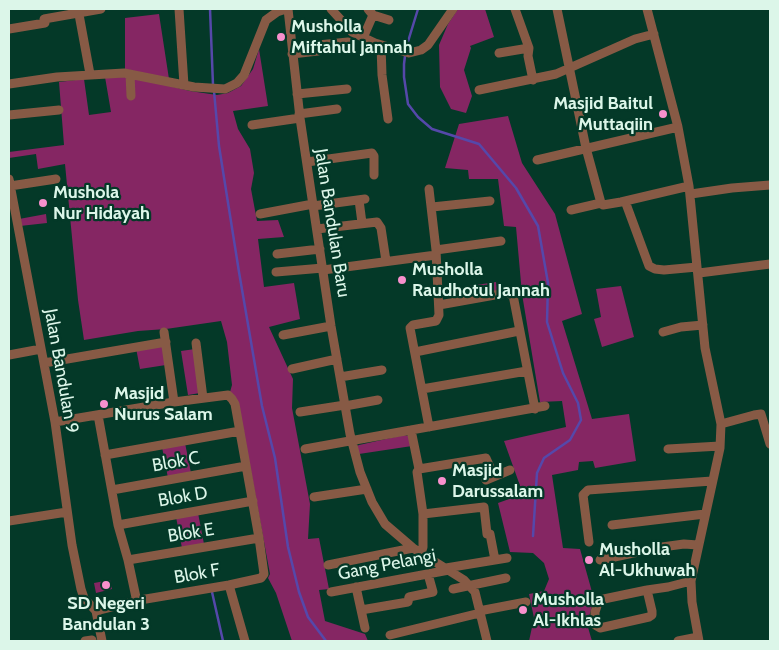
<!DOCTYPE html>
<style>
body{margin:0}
#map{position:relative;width:779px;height:650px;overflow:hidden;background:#043928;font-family:Cabin,sans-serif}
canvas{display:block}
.frame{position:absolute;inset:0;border:10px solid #dcf6e9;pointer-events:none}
</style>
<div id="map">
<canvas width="779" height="650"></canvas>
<div class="frame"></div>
</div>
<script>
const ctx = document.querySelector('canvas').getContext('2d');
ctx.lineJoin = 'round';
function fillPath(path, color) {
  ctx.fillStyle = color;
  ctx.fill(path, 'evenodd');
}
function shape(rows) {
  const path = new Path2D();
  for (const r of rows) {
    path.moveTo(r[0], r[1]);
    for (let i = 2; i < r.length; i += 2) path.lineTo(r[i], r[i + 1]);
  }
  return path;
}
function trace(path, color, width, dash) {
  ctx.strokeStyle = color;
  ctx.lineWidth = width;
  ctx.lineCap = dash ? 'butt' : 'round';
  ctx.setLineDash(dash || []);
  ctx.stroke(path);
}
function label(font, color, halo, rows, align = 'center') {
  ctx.font = font + ' Cabin,sans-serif';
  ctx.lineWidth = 4.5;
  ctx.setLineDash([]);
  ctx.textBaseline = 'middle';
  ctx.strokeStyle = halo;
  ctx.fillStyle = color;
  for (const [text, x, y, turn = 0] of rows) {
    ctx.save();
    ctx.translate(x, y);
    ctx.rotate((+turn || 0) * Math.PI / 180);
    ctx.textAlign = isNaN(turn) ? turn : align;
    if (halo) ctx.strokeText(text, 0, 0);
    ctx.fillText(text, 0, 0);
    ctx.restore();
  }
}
const green = shape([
 [458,9,485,9,494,37,470,46,471,48,464,70,472,96,466,113,451,109,440,87,439,45,448,24],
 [159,14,169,79,125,71,125,18],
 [259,49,268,106,233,111,238,129,250,149,254,173,251,189,257,221,278,220,284,237,258,239,264,287,294,283,300,319,269,327,293,379,292,408,310,504,308,539,319,538,329,589,319,590,325,621,365,634,368,641,292,641,276,593,268,578,270,574,243,429,230,392,232,385,227,342,221,321,166,329,138,331,84,340,78,300,65,164,38,169,36,154,9,158,9,152,64,145,59,82,84,79,89,115,111,112,105,77,117,76,149,81,190,91,217,95,228,93,241,86,253,69],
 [508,116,522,163,555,214,582,314,562,321,592,419,629,414,636,461,595,468,593,461,579,462,578,470,552,475,563,548,580,549,594,599,587,624,592,641,529,641,534,618,529,594,544,591,549,579,544,563,533,553,510,552,498,503,523,494,504,441,566,427,562,401,540,402,522,294,516,227,504,226,498,179,469,179,468,170,445,168,459,124],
 [46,214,47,223,20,226,19,219],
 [496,282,498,292,470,296,469,286],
 [621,286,634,337,602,347,594,319,601,317,596,289],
 [163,345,166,365,140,369,136,348],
 [195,349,200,393,188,395,181,351],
 [404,435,408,436,412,446,359,454,357,446,359,445],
 [185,443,191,473,168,478,162,447],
 [198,513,204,544,182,548,176,517],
 [110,580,112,589,96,593,94,583]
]);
const stream = shape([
 [210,9,213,85],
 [418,9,406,48,404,64,404,77,408,104,418,117,432,129,479,144,516,188,538,226,548,283,547,322,563,373,578,403,581,420,570,440,544,458,537,473,533,536],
 [214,91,219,146,239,272,262,406,275,458,288,547,299,592,308,617,326,641],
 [212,592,223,641]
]);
const minor = shape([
 [78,9,90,74],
 [179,9,184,85],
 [288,9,300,118,331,326,350,434,360,472,372,502,385,524,413,548,464,580,475,592,487,641],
 [331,9,352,32,375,43,409,53,421,50,428,45,453,9],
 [557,9,586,148,601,203,603,205,621,202,689,186],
 [647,9,678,127,689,186,705,348,721,424,720,448,691,581,692,602,699,641],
 [373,15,389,20],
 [9,29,45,23,44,19,101,9],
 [363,38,373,15,368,9],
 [381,45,382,75,388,119],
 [529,48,528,56,533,80],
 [499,53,529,48,515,9],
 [292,54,318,51,318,45,348,42],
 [130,74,131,96],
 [9,84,57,77,124,73,194,87,225,89,237,83,244,75,266,20,277,12,286,9],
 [479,90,556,74,635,39,654,34],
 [297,94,347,89],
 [299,114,337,109],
 [9,115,59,110],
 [252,125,300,118],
 [537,160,678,127],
 [307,162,372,153,374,156,374,175],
 [9,179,55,422,72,545,81,589,84,598,96,611,102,641],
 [10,186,56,179],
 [429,189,436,250,439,315,436,321,413,325,410,328,429,427],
 [691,194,732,188,770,185],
 [359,200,362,223],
 [625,201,649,266,655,269,664,270,697,267],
 [313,206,365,199],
 [432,207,490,201],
 [571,210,601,203],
 [260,214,313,204],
 [317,229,377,222,381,228,386,261],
 [436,250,501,241],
 [277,254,320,249],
 [323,270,436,255],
 [276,272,323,268],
 [699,273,770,264],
 [439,305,506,293,513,295,535,409],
 [164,332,174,402],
 [663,332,681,327,703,325],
 [283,335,331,326],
 [196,343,203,398],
 [415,352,519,331],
 [9,355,41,349],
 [44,363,166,342],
 [292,369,337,359],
 [340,377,382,370],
 [422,389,527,371],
 [345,406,378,400],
 [300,412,345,405],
 [98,415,118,525,128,560,137,602],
 [55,422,174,402,228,395,232,399,235,404,259,538,264,574,261,578,229,585,140,600,96,611],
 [721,424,754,415,761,414,770,444],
 [411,430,419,469,417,472,423,514,423,547,421,553],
 [305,449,545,406],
 [668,449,720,446],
 [105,455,240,431],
 [419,469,486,458,494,476],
 [486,480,510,470],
 [112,490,246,466],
 [314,497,367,489],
 [423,514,484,507,487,534,490,534,495,560],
 [9,521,67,512],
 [118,525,253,501],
 [612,525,705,514],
 [589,542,583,495,588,490,712,481],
 [128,560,259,538],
 [600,560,662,547,684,544,698,545],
 [328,565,413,548],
 [446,568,507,558],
 [229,585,245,641],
 [356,587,365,628],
 [453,589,506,578],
 [647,590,652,611,652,615,649,617,600,628,595,625,595,612,599,600,647,590,668,587,691,581],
 [331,592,449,570],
 [361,610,408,602,409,597,433,592,428,574],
 [479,611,526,602],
 [390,635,480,613],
 [85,641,92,640],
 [678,641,698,637]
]);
const markers = [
 [281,37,5,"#f890cd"],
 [663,114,5,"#f890cd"],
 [43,203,5,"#f890cd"],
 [402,280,5,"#f890cd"],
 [104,404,5,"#f890cd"],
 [442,481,5,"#f890cd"],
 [589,560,5,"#f890cd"],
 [106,585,5,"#f890cd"],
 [523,610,5,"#f890cd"]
];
const poiNames = [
 ["Musholla",291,27],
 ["Miftahul Jannah",291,48],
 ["Masjid Baitul",653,104,"right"],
 ["Muttaqiin",653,125,"right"],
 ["Mushola",53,193],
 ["Nur Hidayah",53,214],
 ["Musholla",412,270],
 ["Raudhotul Jannah",412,291],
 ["Masjid",114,394],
 ["Nurus Salam",114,415],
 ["Masjid",452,471],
 ["Darussalam",452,492],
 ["Musholla",599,550],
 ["Al-Ukhuwah",599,571],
 ["Musholla",533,600],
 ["Al-Ikhlas",533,621],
 ["SD Negeri",106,604,"center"],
 ["Bandulan 3",106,625,"center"]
];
const streetNames = [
 ["Jalan Bandulan Baru",332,223,81],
 ["Jalan Bandulan 9",61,371,80],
 ["Blok C",176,462,-10],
 ["Blok D",183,497,-10],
 ["Blok E",191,533,-9],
 ["Gang Pelangi",387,565,-11],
 ["Blok F",197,574,-10]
];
fillPath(green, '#852663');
trace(stream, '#5548aa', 2.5);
trace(minor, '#875a45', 9);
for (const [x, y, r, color] of markers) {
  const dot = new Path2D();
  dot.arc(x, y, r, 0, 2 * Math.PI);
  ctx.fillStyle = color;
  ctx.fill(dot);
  trace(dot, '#043928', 2);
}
label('bold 18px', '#dcf6e9', '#043928', poiNames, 'left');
label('18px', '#dcf6e9', '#043928', streetNames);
</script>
